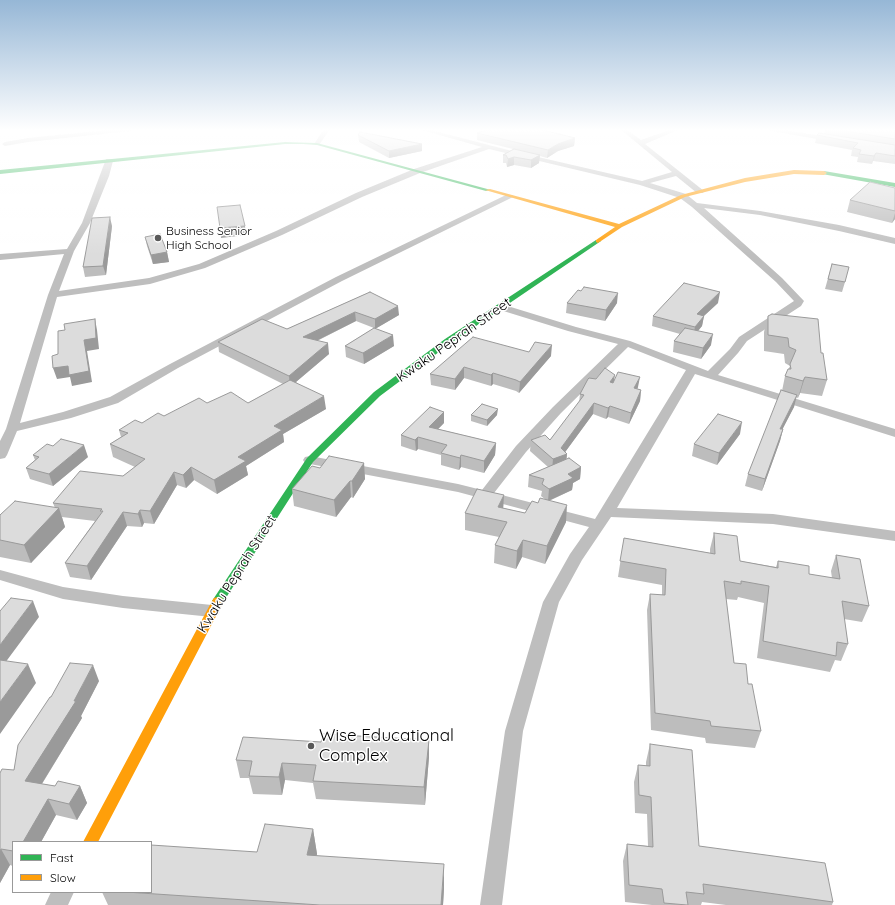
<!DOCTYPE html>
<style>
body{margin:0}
#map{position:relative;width:895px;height:905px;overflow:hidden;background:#fff;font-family:Quicksand,sans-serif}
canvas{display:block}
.legend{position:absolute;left:12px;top:841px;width:140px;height:52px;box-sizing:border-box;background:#fff;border:1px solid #999;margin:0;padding:5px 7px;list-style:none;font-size:12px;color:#000}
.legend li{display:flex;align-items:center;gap:8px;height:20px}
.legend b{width:20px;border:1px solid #999}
</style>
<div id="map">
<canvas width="895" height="905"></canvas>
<ul class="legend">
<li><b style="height:5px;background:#30b455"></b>Fast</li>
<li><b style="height:5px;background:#ff9f0a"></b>Slow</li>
</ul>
</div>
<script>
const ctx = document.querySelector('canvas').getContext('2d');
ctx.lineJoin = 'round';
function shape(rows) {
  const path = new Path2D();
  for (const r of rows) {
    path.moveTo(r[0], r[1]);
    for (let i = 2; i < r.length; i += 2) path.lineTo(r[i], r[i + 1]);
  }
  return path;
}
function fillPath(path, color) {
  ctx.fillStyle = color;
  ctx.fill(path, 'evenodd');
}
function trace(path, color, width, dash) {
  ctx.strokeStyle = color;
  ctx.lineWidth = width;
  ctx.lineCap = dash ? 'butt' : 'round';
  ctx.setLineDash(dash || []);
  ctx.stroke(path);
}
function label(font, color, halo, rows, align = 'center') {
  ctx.font = font + ' Quicksand,sans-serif';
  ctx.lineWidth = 3;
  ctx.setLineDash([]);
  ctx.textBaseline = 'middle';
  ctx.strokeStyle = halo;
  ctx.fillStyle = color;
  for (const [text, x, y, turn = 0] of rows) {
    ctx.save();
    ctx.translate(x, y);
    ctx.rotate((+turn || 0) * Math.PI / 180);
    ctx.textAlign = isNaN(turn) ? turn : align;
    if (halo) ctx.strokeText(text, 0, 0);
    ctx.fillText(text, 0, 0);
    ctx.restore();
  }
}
const street = shape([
 [117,129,133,129,130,131,28,142,5,146,2,144,5,142,28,138,117,129],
 [324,129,330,129,319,145,315,145,314,144,324,129],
 [418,129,427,129,512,151,642,181,672,172,620,129,626,129,641,140,672,129,679,129,678,130,645,144,704,191,703,193,697,193,676,176,650,183,686,194,697,203,760,211,839,225,895,238,895,244,839,231,760,215,704,208,782,278,804,301,801,306,747,341,738,353,718,375,895,429,895,437,695,374,617,508,773,514,895,531,895,541,773,524,611,517,582,560,559,602,523,731,502,905,480,905,505,731,543,602,570,554,589,527,458,492,310,464,305,463,303,460,305,457,310,456,458,484,482,490,516,446,553,407,618,344,568,331,497,309,496,307,501,304,576,327,630,341,708,371,730,349,739,337,794,301,776,282,692,207,680,198,640,185,489,149,420,173,362,197,282,235,205,268,150,284,57,297,20,423,63,412,110,397,170,364,336,277,506,195,512,195,513,197,342,281,178,368,118,403,71,418,17,431,7,455,5,458,0,459,0,441,6,429,48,295,64,254,0,260,0,254,67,249,82,223,106,159,112,159,113,161,109,176,90,223,74,251,59,291,149,278,199,264,276,231,356,193,414,169,482,147,418,129],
 [628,347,686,370,595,519,494,493,526,452,561,413,628,347],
 [768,129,779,129,834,138,837,140,834,142,771,131,768,129],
 [0,570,63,587,123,596,212,605,218,607,220,611,218,615,212,617,123,608,63,599,0,580,0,570],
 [51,892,74,892,68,905,45,905,51,892]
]);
const fast = shape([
 [285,142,317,143,491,190,486,191,317,145,303,144,285,144,0,174,0,170,285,142],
 [824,171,895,183,895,187,822,174,821,173,824,171],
 [596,240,601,241,451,343,380,396,313,462,222,604,218,605,214,604,212,601,214,598,307,458,374,392,445,339,596,240]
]);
const slow = shape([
 [794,170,824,171,827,173,824,175,794,174,745,182,685,197,622,227,598,243,596,242,596,240,615,227,485,190,490,189,619,224,681,195,745,178,794,170],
 [218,597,222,598,224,601,98,842,83,842,212,601,214,598,218,597]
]);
const wall = shape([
 [826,129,895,129,895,164,873,161,872,164,857,162,858,157,851,156,852,150,815,143,817,135,824,134],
 [477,133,575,138,574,146,558,151,547,158,540,156,539,163,531,168,514,165,507,167,506,163,503,163,503,155,513,149,477,140],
 [358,135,422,144,422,151,389,158,359,142],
 [895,188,895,219,892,223,847,212,850,200],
 [112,226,106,275,85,277,83,267],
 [145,237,167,252,169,262,153,264,147,246],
 [832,264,845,282,842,292,825,289],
 [370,292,399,315,375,329,394,346,364,364,346,357,345,346,374,328,356,321,317,341,329,354,296,382,326,409,283,434,284,442,246,466,248,475,217,494,194,480,186,488,177,485,154,524,144,523,142,527,127,526,91,580,70,577,65,563,95,521,62,517,65,527,31,563,0,557,0,515,55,508,53,503,123,476,135,467,113,457,110,444,121,437,119,430,142,423,164,416,207,403,248,403,283,384,219,352,218,342,287,329],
 [567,303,617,303,605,321,566,313],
 [718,303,704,316,702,326,698,331,711,345,701,359,673,352,674,341,680,334,652,326,653,316],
 [768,316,821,353,827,380,822,396,800,393,798,398,796,397,794,407,782,429,783,429,780,441,762,491,745,486,748,474,782,391,785,376,790,366,785,363,784,354,764,351,764,332],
 [529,352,551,356,519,393,516,391,493,384,491,386,464,378,455,390,431,385,430,374],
 [596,379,614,380,638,387,637,389,641,390,640,401,629,424,608,417,606,419,593,414,565,452,567,454,566,459,581,467,580,479,573,483,572,490,549,501,566,522,545,564,522,557,516,569,494,563,495,545,499,537,465,530,465,513,504,495,503,508,525,513,538,503,546,500,541,496,542,491,528,487,529,475,548,467,530,451,531,440,550,440,579,403,580,394],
 [471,415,497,415,487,426,471,421],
 [444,423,438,429,496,443,495,455,484,473,461,467,459,470,441,465,441,455,418,449,416,451,401,446,401,435],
 [740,434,717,465,692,456,694,444],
 [33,455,88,457,53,486,30,479,26,468,35,460],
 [364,463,365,479,353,498,351,497,336,517,294,506,292,489,320,468],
 [714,533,740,561,776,567,778,561,809,574,832,578,831,571,836,555,869,606,862,622,844,619,848,644,841,661,835,660,830,672,757,658,764,603,738,597,737,600,726,599,734,663,748,684,761,731,755,748,706,743,705,738,651,730,647,610,650,594,662,595,662,585,618,577,624,538,710,553,710,549],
 [99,681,81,716,82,718,42,784,55,786,80,786,87,803,77,820,56,815,41,842,13,842,13,866,10,865,0,883,0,773,14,770,51,697],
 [429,740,429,757,425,805,316,799,313,783,285,780,282,795,253,794,249,778,240,778,236,760,321,742],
 [650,744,699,846,833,902,832,905,726,905,702,902,701,905,652,905,625,902,623,861,627,844,648,846,647,814,635,813,634,782,638,765,646,766,646,762],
 [313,829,317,854,316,856,444,889,443,905,108,905,102,892,151,892,257,852]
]);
const shadedWall = shape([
 [575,138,574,146,558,151,547,158,548,150,558,144],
 [422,144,422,151,389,158,389,151],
 [876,153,873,161,872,164,874,156],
 [540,155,539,163,531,168,531,160],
 [514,157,514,165,507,167,508,159],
 [895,213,895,219,892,223],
 [110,217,112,226,106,275,103,266],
 [245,226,246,235,221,238,220,228],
 [167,252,169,262,153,264,151,255],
 [720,292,718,303,695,324,697,314],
 [618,293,617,303,605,321,606,310],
 [398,306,399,315,375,329,375,319],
 [355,312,356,321,304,347,303,337],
 [704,316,702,326,693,337,695,327],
 [95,319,97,330,99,349,87,351,92,382,72,386,70,377,57,379,53,368,84,340],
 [713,334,711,345,701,359,703,348],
 [393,335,394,346,364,364,363,353],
 [328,343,329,354,290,387,289,376],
 [552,345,551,356,519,393,520,382],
 [464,367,464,378,455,390,455,379],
 [493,373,493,384,491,386,491,375],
 [615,375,613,386,610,382],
 [640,377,638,387,633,399,634,388],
 [805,377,800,393,798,398,803,381],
 [641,390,640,401,629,424,631,413],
 [797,395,794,407,777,440,780,429],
 [324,396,326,409,283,434,284,442,246,466,248,475,217,494,214,480,238,457,274,426],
 [594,403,593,414,563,455,567,454,566,465,552,470,553,459],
 [610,406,608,417,606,419,608,408],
 [498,409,497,415,487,426,487,420],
 [444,412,444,423,429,438,429,427],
 [742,422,740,434,717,465,719,453],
 [783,429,780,441,762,491,765,479],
 [418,437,418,449,416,451,415,440],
 [496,443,495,455,484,473,484,461],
 [84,445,88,457,53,486,49,474],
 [461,455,461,467,459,470,460,458],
 [364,463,365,479,353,498,352,481],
 [191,467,194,480,186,488,183,475],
 [581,467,580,479,573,483,572,490,548,501,549,489,568,474],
 [174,472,177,485,154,524,150,511],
 [350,481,351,497,336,517,334,500],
 [504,495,503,511,498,507],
 [567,505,566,522,545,564,547,546],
 [59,508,65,527,31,563,24,545],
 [140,510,144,523,142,527,138,514],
 [123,512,127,526,91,580,87,566],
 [523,540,522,557,516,569,517,551],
 [33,601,39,617,2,667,0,662,0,645],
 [28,664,36,683,0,734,0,702],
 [93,665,99,681,81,716,82,718,33,798,25,781,74,701],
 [429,740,429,757,425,805,424,787],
 [282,763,285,780,282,795,279,777],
 [80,786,87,803,77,820,69,804],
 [48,799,56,815,41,842,23,842],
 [313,829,317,854,311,880,307,855],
 [1,849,10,865,0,883,0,851],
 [444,864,444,889,443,905,441,905]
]);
const building = shape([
 [491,129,539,129,575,138,558,144,548,150,477,133,491,129],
 [833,129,895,129,895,139,833,129],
 [360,132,422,144,389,151,358,135,360,132],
 [819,133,895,145,895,156,876,153,874,156,859,154,861,150,853,148,858,143,817,135,819,133],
 [514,149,540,155,531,160,514,157,508,159,506,155,503,155,514,149],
 [870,182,895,188,895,211,850,200,870,182],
 [240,205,245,226,220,228,217,207,240,205],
 [110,217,103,266,83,267,92,218,110,217],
 [160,234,167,252,151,255,145,237,160,234],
 [832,264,849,267,845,282,828,279,832,264],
 [684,283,720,292,697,314,704,316,695,327,653,316,684,283],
 [584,287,618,293,606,310,567,303,578,290,581,291,584,287],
 [370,292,398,306,375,319,355,312,303,337,328,343,289,376,218,342,262,319,287,329,370,292],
 [772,314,818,319,821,353,823,353,827,380,805,377,803,381,785,376,788,369,791,369,790,364,796,350,789,347,788,338,768,335,768,316,772,314],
 [95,319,96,338,84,340,89,371,69,375,68,366,53,368,52,356,58,354,58,331,65,330,64,324,95,319],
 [374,328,393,335,363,353,345,346,374,328],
 [685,328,713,334,703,348,674,341,685,328],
 [473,337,529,352,535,342,552,345,520,382,516,380,493,373,491,375,464,367,455,379,430,374,473,337],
 [605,368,615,375,610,382,613,383,618,372,640,377,634,388,641,390,631,413,610,406,608,408,594,403,561,448,567,454,553,459,531,440,545,435,550,440,584,395,580,394,588,379,589,378,596,379,605,368],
 [290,380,324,396,274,426,282,430,238,457,246,461,214,480,191,467,183,475,174,472,150,511,140,510,138,514,123,512,87,566,65,563,103,511,100,511,102,509,53,503,80,471,123,476,145,459,110,444,128,433,119,430,135,420,142,423,158,413,164,416,199,398,207,403,231,392,248,403,290,380],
 [781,390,797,395,780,429,783,429,765,479,748,474,781,390],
 [482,404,498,409,487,420,471,415,482,404],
 [430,407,444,412,429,427,496,443,484,461,461,455,460,458,441,453,447,445,418,437,415,440,401,435,430,407],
 [718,414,742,422,719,453,694,444,718,414],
 [61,439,84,445,49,474,26,468,39,457,33,455,47,444,53,446,61,439],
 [329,456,364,463,352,481,350,481,334,500,292,489,312,466,320,468,329,456],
 [569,458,581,467,568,474,573,478,549,489,542,484,544,479,529,475,569,458],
 [477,489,504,495,498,507,525,513,532,501,538,503,540,498,567,505,547,546,523,540,517,551,495,545,507,522,465,513,477,489],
 [15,501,59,508,24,545,0,540,0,515,15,501],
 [714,533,737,536,740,561,778,568,778,561,809,566,809,574,840,579,836,555,860,559,869,606,842,601,848,644,837,642,836,656,763,641,769,586,741,581,741,584,724,581,734,663,746,664,748,684,752,684,761,731,711,726,710,721,655,713,650,594,665,595,666,569,620,561,624,538,715,554,714,533],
 [11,598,33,601,0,645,0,611,11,598],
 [0,660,28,664,0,702,0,660],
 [70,663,93,665,74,701,76,701,25,781,55,786,58,781,80,786,69,804,48,799,23,842,13,842,13,851,1,849,0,851,0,773,2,769,14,770,18,745,50,697,51,697,70,663],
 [323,734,429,740,424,787,313,781,316,765,282,763,279,777,249,776,252,761,236,760,243,737,321,742,323,734],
 [650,744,692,750,699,846,825,863,833,902,703,884,704,894,686,892,688,905,687,905,664,903,662,889,629,885,627,844,653,847,651,797,639,795,638,765,650,766,650,744],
 [265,824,313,829,307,855,444,864,441,905,320,905,126,892,151,892,151,845,257,852,265,824]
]);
const markers = [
 [158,238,4,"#595959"],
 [311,746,4,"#595959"]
];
const farPoinames = [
 ["Business Senior",166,231],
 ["High School",166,245]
];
const streetNames = [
 ["Kwaku Peprah Street",454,340,-35],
 ["Kwaku Peprah Street",237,574,-58]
];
const nearPoinames = [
 ["Wise Educational",319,736],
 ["Complex",319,756]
];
fillPath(street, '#bebebe');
fillPath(fast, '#30b455');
fillPath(slow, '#ff9f0a');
fillPath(wall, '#bdbdbd');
fillPath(shadedWall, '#9a9a9a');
fillPath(building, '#dcdcdc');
trace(building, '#9a9a9a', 1);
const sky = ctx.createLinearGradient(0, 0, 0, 255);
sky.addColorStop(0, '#96b7d6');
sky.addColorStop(0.51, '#fff');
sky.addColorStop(1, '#ffffff00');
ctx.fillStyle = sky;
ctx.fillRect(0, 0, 895, 255);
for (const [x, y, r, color] of markers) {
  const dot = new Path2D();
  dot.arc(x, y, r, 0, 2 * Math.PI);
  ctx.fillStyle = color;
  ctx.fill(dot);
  trace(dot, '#fff', 1.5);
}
label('12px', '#000', '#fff', farPoinames, 'left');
label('14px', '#000', '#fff', streetNames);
label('17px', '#000', '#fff', nearPoinames, 'left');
</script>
